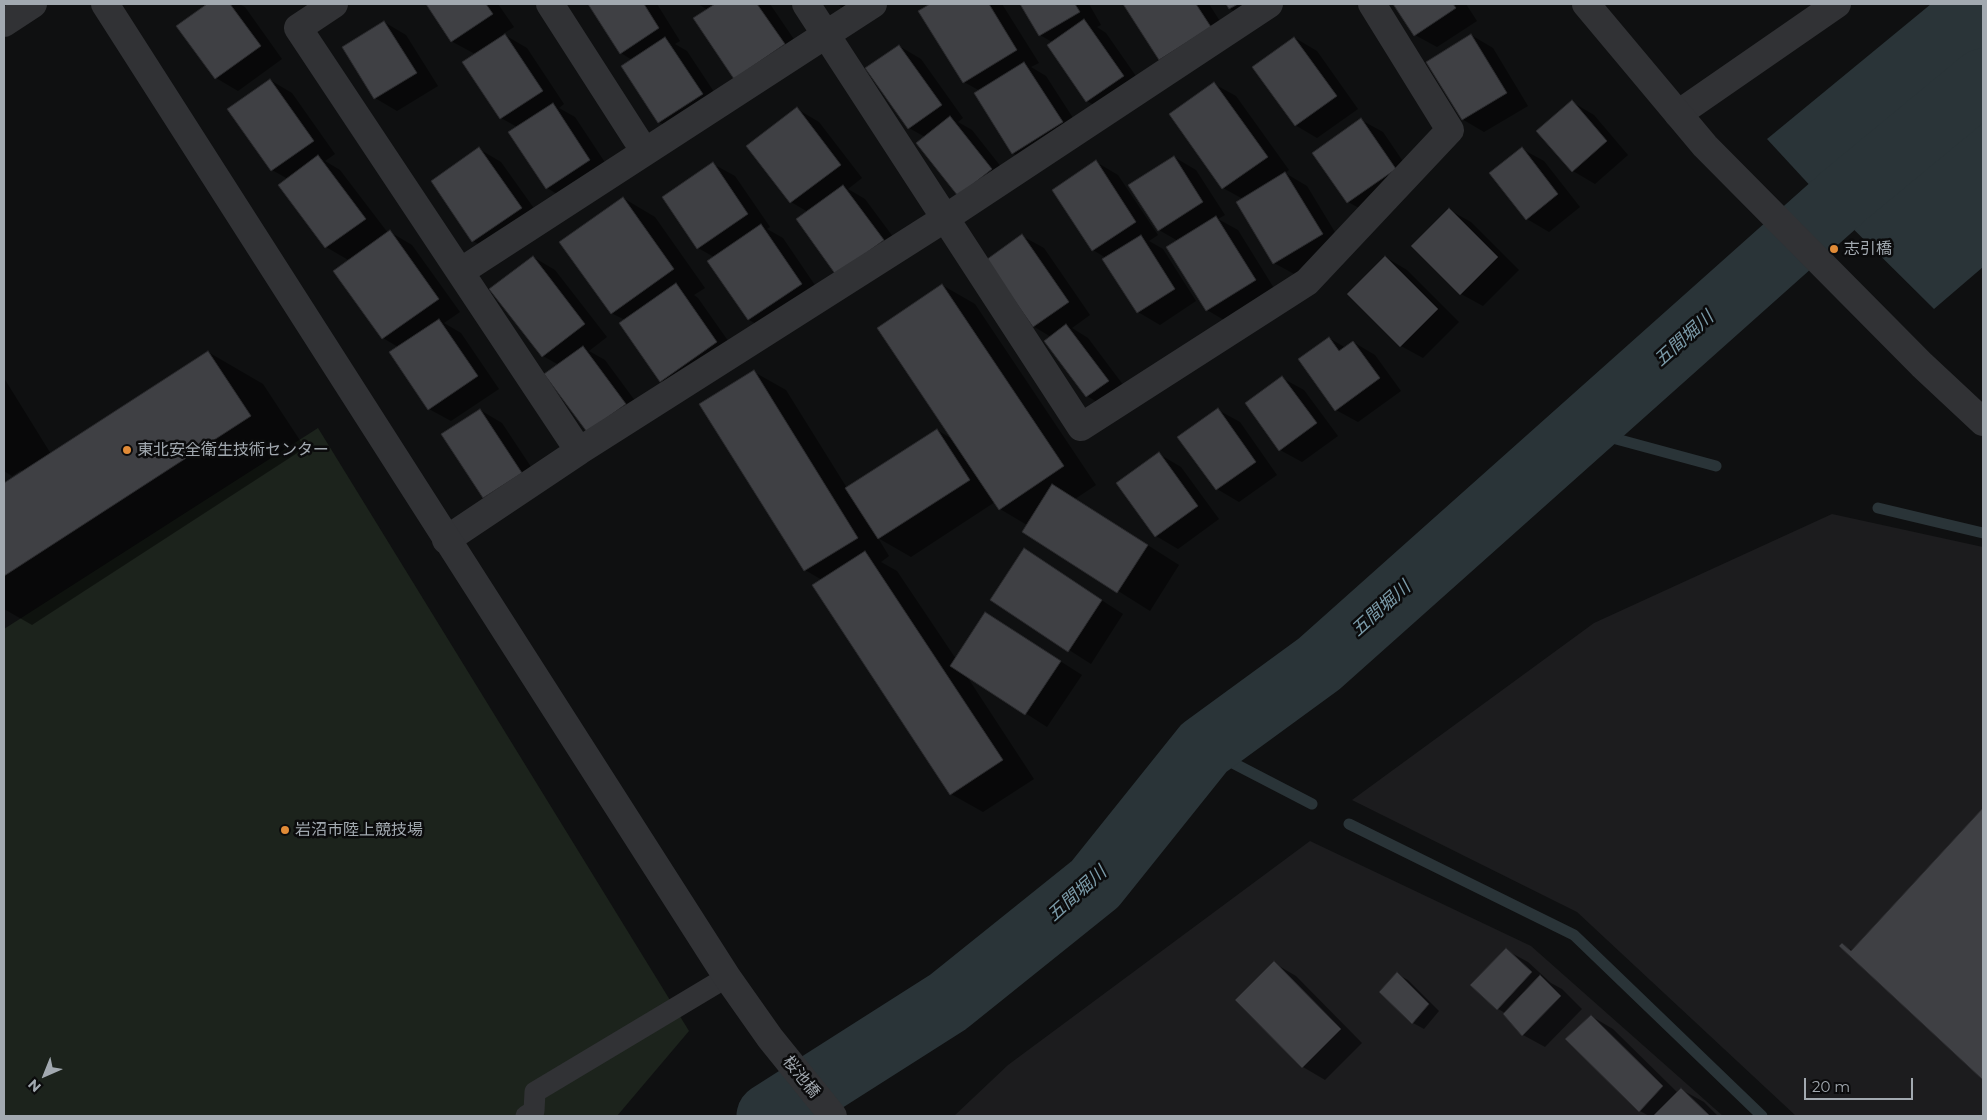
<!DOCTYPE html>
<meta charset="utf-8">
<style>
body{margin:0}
#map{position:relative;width:1987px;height:1120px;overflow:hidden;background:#0f1011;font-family:Montserrat,sans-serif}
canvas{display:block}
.frame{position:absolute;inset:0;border:5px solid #a2a9b0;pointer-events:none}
.north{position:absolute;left:20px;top:1050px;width:50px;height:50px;-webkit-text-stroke:4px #0b0b0c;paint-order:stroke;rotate:224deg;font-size:14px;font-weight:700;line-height:20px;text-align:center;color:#a2a9b0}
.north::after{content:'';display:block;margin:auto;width:18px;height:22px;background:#a2a9b0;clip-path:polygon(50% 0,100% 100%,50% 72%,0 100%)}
.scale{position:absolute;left:1804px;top:1078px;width:109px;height:22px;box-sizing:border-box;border:2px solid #a2a9b0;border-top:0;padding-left:6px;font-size:15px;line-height:18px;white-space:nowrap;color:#a2a9b0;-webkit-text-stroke:4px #0b0b0c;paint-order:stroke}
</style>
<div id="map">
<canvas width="1987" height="1120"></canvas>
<div class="frame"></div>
<div class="north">N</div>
<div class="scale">20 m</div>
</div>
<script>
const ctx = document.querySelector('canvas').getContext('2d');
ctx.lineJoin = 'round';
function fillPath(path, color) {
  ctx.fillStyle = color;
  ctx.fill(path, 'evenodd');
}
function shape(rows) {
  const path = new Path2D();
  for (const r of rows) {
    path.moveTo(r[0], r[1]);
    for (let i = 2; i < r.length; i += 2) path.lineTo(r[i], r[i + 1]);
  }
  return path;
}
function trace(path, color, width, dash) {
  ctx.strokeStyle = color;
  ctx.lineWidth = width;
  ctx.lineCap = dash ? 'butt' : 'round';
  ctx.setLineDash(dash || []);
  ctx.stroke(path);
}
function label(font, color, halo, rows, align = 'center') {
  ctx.font = font + ' Montserrat,"Noto Sans JP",sans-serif';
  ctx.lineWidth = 5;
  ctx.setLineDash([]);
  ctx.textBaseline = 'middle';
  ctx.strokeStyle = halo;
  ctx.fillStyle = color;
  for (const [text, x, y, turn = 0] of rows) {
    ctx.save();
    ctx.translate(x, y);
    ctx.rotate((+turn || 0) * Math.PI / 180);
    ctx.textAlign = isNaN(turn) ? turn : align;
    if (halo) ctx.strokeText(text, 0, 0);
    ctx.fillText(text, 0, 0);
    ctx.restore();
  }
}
const built = shape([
 [1832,514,1983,547,1983,1116,1796,1116,1577,912,1352,800,1594,623],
 [1310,841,1531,946,1723,1116,954,1116,1008,1065]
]);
const green = shape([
 [318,428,689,1031,617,1116,4,1116,4,629]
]);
const water = shape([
 [1931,4,1983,4,1983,267,1934,309,1815,191,1767,139]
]);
const shadow = shape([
 [209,4,239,4,245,7,282,59,238,91,216,78,178,26],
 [428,4,498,4,514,27,503,34,527,48,564,104,559,108,575,117,612,173,569,201,547,188,517,127,501,118,464,62,475,54,451,41],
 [589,4,657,4,680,41,675,44,687,51,724,107,681,135,659,122,632,60,621,53],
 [698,4,770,4,806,57,757,90,708,10],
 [838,4,888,4,863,20,841,7],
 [932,4,1002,4,1039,63,1031,67,1046,76,1084,135,1035,166,1013,153,980,91,964,82,920,11],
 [1021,4,1089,4,1101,25,1097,27,1106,33,1145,89,1109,114,1087,101,1052,42,1040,35],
 [1124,4,1209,4,1232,40,1182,72,1160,59],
 [1227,4,1278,4,1252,21,1230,9],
 [1394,4,1466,4,1477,21,1437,47,1415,35],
 [384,22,406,35,438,86,397,111,375,98],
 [1471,35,1493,48,1528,106,1484,132,1462,119],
 [1295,38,1317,51,1358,109,1317,138,1295,125],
 [899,46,921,59,963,118,958,122,972,130,1013,182,980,208,925,137,909,128],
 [270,80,292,93,335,154,325,161,340,170,388,233,390,232,412,245,460,312,444,323,461,333,499,389,451,421,429,409,398,347,383,338,350,261,326,247,280,185,288,179,272,170],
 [1214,84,1236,96,1289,170,1285,173,1307,186,1344,247,1296,275,1274,263,1243,199,1223,188,1171,114],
 [1572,102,1594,115,1628,155,1595,184,1573,171],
 [797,109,819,122,862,178,848,189,865,199,905,253,859,286,808,212,791,202,748,146],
 [1361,120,1383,132,1417,182,1370,214,1348,202],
 [479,149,501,162,543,221,495,253,473,241],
 [1522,149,1544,161,1580,207,1549,232,1527,219],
 [1174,157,1196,170,1225,215,1218,219,1238,230,1277,293,1229,323,1207,310,1178,241,1159,230],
 [1096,162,1118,175,1158,235,1149,241,1163,249,1196,301,1160,325,1138,312,1106,258,1093,250],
 [713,164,735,176,770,227,767,229,783,238,823,297,771,332,749,320,709,261,714,257,698,248,664,197],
 [623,198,655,217,705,288,694,295,698,298,738,355,683,394,661,381,625,320,611,313],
 [1449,210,1471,222,1519,270,1483,306,1461,294],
 [1022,236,1044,248,1090,315,1072,328,1088,338,1130,394,1109,409,1087,396,1051,337,1033,326],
 [533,257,555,270,607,337,589,351,605,360,647,417,610,444,559,365,543,356],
 [1385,257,1407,270,1459,322,1423,358,1401,346],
 [942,285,975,304,1096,485,1075,499,1179,565,1150,611,1023,531,1027,525,1000,509,995,502,911,557,878,538,889,556,881,562,897,571,956,659,986,614,1082,675,1047,727,966,675,1034,779,983,812,951,794,822,580,805,570,701,405,754,372,786,390,847,488,937,430,954,440],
 [1329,338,1346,348,1353,342,1375,355,1401,391,1358,422,1336,410],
 [208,352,263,384,305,448,32,625,4,609,4,485,23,472,21,470,12,476,4,471,4,378,51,454],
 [1282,378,1304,390,1338,436,1302,462,1280,450],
 [480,410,502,423,543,485,506,510,483,497],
 [1218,410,1240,422,1277,475,1239,502,1217,489],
 [1159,454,1181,467,1219,519,1178,549,1156,536],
 [1024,550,1123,614,1091,664,991,600],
 [1983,810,1983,1079,1841,946,1842,944,1853,951],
 [1506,950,1528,962,1551,983,1562,989,1582,1009,1545,1047,1523,1035,1505,1013,1498,1009],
 [1274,963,1296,976,1362,1043,1325,1080,1303,1067,1237,1000],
 [1397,974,1408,980,1439,1011,1424,1029,1413,1023,1381,992],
 [1591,1016,1613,1029,1678,1093,1682,1090,1704,1102,1718,1116,1649,1116,1640,1111,1566,1039]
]);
const stream = shape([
 [1583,430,1716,466],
 [1878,508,1983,533],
 [1204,748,1312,804],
 [1349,824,1574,935,1762,1116]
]);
const river = shape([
 [769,1116,948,1002,1095,884,1204,748,1319,664,1845,195,1983,81]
]);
const building = shape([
 [207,4,230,4,261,46,215,79,176,26,207,4],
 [426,4,486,4,493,14,451,42,426,4],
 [588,4,644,4,659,28,620,54,588,4],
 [715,4,757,4,785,44,734,79,693,18,715,4],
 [930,4,989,4,1017,50,963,83,918,11,930,4],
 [1020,4,1075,4,1080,12,1039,36,1020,4],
 [1123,4,1196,4,1211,27,1159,60,1123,4],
 [1226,4,1238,4,1229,9,1226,4],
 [1393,4,1453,4,1456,8,1414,36,1393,4],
 [1084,19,1124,76,1086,102,1047,45,1084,19],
 [384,21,417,73,374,99,342,47,384,21],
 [505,34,543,91,500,119,462,62,505,34],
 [1471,34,1507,93,1462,120,1426,62,1471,34],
 [665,37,703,94,658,123,621,66,665,37],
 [1294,37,1337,96,1295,126,1252,67,1294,37],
 [899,45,942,105,908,129,865,68,899,45],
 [1024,62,1063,122,1012,154,974,93,1024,62],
 [270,79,314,141,271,171,227,109,270,79],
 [1214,82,1268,157,1222,189,1169,114,1214,82],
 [1572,100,1607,141,1572,172,1536,131,1572,100],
 [553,103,590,160,546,189,508,132,553,103],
 [797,107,841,165,790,203,746,146,797,107],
 [950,116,992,169,958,196,916,143,950,116],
 [1361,118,1396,169,1347,203,1312,153,1361,118],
 [479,147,522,208,472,242,431,181,479,147],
 [1522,147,1558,194,1526,220,1489,173,1522,147],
 [318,155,366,219,325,248,278,185,318,155],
 [1174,156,1203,202,1158,231,1128,185,1174,156],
 [1096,160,1136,222,1092,251,1052,190,1096,160],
 [713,162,748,214,697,249,662,197,713,162],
 [1285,172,1323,234,1273,264,1236,202,1285,172],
 [843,185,884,240,836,275,796,219,843,185],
 [623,197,674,269,611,314,559,242,623,197],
 [1449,208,1498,257,1460,295,1411,246,1449,208],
 [1216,216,1256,280,1206,311,1166,247,1216,216],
 [761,224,802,284,748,320,707,261,761,224],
 [390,230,439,299,382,339,333,271,390,230],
 [1022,234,1069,302,1033,327,986,260,1022,234],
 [1141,235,1175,289,1137,313,1102,259,1141,235],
 [533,256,585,324,542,357,489,289,533,256],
 [1385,256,1438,309,1400,347,1347,294,1385,256],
 [676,283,717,342,660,382,619,323,676,283],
 [942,284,1064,466,999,510,877,328,942,284],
 [439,319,478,376,428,410,389,352,439,319],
 [1066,324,1109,381,1086,397,1044,341,1066,324],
 [1329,337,1339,351,1353,341,1380,378,1335,411,1298,359,1329,337],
 [583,346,626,404,587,432,544,374,583,346],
 [208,351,251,416,4,576,4,483,208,351],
 [754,370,858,538,804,571,699,404,754,370],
 [1282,376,1317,423,1279,451,1245,403,1282,376],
 [1218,408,1256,462,1216,490,1177,437,1218,408],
 [480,409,522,473,483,498,441,434,480,409],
 [937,429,970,480,878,539,845,488,937,429],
 [1159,452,1198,506,1155,537,1116,483,1159,452],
 [1052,484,1148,545,1117,593,1022,532,1052,484],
 [1024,548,1102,600,1068,652,990,600,1024,548],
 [865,551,1003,760,950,795,812,585,865,551],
 [985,612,1061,661,1025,715,950,666,985,612],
 [1983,808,1983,1080,1839,946,1842,943,1851,951,1983,808],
 [1506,948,1532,972,1497,1010,1470,985,1506,948],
 [1274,961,1341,1029,1302,1068,1235,1000,1274,961],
 [1397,972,1429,1004,1412,1024,1379,992,1397,972],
 [1540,975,1561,996,1522,1036,1503,1014,1540,975],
 [1591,1015,1663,1086,1639,1112,1565,1039,1591,1015],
 [1681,1088,1710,1116,1653,1116,1681,1088]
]);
const service = shape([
 [526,1116,534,1111,535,1092,727,977]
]);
const minor = shape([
 [334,4,298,28,579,451],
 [550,4,645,152],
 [806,4,1081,427,1307,282,1450,130,1372,4],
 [1678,114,1837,4],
 [460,272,873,4],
 [446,540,579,451,944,219,1269,4]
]);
const tertiary = shape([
 [105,4,727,977,770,1038,833,1116],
 [1586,4,1705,146,1922,365,1983,422],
 [4,23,33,4]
]);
const markers = [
 [1834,249,5,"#e18b37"],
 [127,450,5,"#e18b37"],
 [285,830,5,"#e18b37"]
];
const poiNames = [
 ["志引橋",1844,249],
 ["東北安全衛生技術センター",137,450],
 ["岩沼市陸上競技場",295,830]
];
const streetNames = [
 ["桜池橋",801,1077,51]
];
const waterNames = [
 ["五間堀川",1684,339,-42],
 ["五間堀川",1381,609,-42],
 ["五間堀川",1077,894,-42]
];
fillPath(built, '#1c1c1e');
fillPath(green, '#1c231c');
fillPath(water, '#2a3438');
fillPath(shadow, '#0007');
trace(stream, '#2a3438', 11);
trace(river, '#2a3438', 65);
fillPath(building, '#3f4044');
trace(building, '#2a2a2d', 1);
trace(service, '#313235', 21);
trace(minor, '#313235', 28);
trace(tertiary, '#313235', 28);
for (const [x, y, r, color] of markers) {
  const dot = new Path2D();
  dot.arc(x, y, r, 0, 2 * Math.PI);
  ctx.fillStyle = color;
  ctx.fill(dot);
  trace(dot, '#0b0b0c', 2);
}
label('16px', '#a2a9b0', '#0b0b0c', poiNames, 'left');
label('16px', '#a2a9b0', '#0b0b0c', streetNames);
label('italic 18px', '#7b9ba9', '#0b0b0c', waterNames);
</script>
